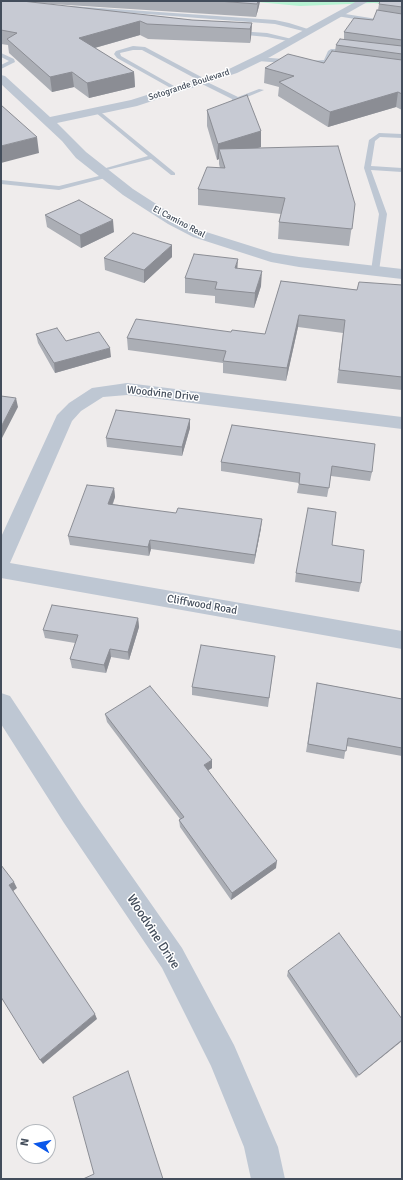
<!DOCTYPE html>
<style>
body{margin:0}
#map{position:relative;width:403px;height:1180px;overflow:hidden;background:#efecec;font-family:Signika,sans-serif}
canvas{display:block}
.frame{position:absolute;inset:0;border:2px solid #434d5b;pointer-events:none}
.north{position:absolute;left:16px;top:1124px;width:40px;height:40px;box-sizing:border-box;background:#fff;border:1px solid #b4b8bd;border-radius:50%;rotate:280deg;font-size:11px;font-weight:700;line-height:16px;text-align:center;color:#434d5b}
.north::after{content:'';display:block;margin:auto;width:14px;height:18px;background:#0b57ea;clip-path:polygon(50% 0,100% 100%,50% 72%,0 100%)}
</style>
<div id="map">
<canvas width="403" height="1180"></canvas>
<div class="frame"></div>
<div class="north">N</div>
</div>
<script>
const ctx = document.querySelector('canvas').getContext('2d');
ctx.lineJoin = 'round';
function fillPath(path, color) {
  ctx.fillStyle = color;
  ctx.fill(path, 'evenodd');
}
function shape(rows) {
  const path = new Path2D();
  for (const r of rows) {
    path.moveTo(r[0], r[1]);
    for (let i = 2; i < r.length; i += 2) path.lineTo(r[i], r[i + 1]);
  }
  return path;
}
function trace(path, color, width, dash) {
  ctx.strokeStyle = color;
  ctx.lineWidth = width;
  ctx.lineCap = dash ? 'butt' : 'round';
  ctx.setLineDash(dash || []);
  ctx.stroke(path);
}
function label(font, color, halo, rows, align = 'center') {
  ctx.font = font + ' Signika,sans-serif';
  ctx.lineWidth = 3;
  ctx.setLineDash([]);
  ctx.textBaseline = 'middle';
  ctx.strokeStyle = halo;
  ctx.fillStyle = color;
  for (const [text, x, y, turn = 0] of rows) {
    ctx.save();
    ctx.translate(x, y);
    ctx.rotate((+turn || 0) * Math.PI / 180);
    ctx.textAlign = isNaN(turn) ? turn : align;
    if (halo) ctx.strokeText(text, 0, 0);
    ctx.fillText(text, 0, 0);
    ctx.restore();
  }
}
const green = shape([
 [246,1,402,1,402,6,374,3,300,6]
]);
const service = shape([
 [71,6,275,20,289,23,314,31,311,33,275,24,69,8,71,6],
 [339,13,402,23,402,27,337,16,337,14,339,13],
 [238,31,267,33,296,40,293,42,267,37,236,34,236,32,238,31],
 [133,46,145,47,207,80,207,82,238,97,259,89,264,90,240,100,232,101,232,99,200,83,200,81,142,50,133,50,120,53,121,56,181,90,176,91,117,58,114,54,116,51,133,46],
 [331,49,349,49,352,51,349,53,333,53,329,60,340,62,341,63,338,65,326,63,309,65,258,61,255,59,258,57,309,61,324,60,328,51,331,49],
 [1,53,14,59,15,62,1,69,1,65,9,61,1,57,1,53],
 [97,109,175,173,175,175,171,175,151,159,99,172,99,170,148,156,95,112,95,110,97,109],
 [379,133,402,134,402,138,380,137,375,141,371,166,402,168,402,172,371,170,387,214,379,271,375,273,371,271,379,214,364,168,369,140,379,133],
 [107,174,110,176,109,177,59,190,1,184,1,180,59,186,107,174]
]);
const minor = shape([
 [127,383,402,417,402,429,127,395,103,397,81,411,72,421,10,563,402,631,402,649,1,578,1,537,57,415,69,403,92,388,127,383],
 [1,693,10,696,82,805,182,948,234,1045,278,1147,285,1179,251,1179,244,1147,211,1066,162,968,64,823,1,724,1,693]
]);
const tertiary = shape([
 [357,1,369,1,270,57,237,73,137,106,57,123,86,152,133,189,178,218,203,231,273,253,299,257,402,269,402,279,299,267,271,262,193,237,168,224,123,195,76,158,62,141,1,84,1,75,5,76,50,117,131,100,229,69,262,53,357,1]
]);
const wall = shape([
 [1,1,260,1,259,6,256,17,36,3,192,20,252,23,251,37,250,43,148,39,140,35,95,48,134,72,135,87,89,98,74,87,52,92,9,53,8,45,1,44],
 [402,1,402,110,396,107,328,127,278,96,279,87,264,83,265,68,324,63,335,51,336,45,344,39,344,32,373,20,378,10,379,4],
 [207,110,261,131,261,147,258,148,355,204,349,246,278,239,279,222,281,214,198,205,198,189,220,168,219,164,219,159,217,160,207,126],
 [45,215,114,232,81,248,47,227],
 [172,257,144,283,105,270,104,258],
 [237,268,261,286,254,308,215,303,215,296,185,293,185,278],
 [281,281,357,290,402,285,402,390,337,383,343,333,298,327,286,381,223,373,223,363,128,350,127,338,231,332,265,334],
 [36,334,66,341,111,357,55,373,38,343],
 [190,419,190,428,182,456,107,447,106,438],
 [232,425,372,472,370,481,331,476,327,497,297,493,299,483,221,471,221,462],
 [114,488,115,497,113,504,261,528,254,564,151,549,149,556,70,545,68,536],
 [332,545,361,583,359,592,295,582,296,573],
 [138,618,139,627,129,660,111,657,106,673,72,668,70,659,75,643,45,638,43,630],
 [275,656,268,707,192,695,192,687],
 [317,683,402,699,402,756,346,746,344,759,306,752],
 [105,714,212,768,208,770,276,868,231,900,180,827,179,820,180,819,107,722],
 [288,971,402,1019,356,1078,287,976]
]);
const shadedWall = shape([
 [18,1,36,1,36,2],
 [258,1,260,1,259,6,256,17],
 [140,21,140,35,80,52,79,38],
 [252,23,251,37,250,43,250,29],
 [72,72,74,87,52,92,50,77],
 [134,72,135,87,89,98,87,83],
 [398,92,396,107,328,127,330,112],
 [261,131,261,147,222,158,219,149,219,159,217,160,218,144],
 [37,137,39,153,1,163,1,146],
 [113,220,114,232,81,248,80,235],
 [172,245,172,257,144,283,144,270],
 [238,259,237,274,235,268],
 [262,271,261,286,254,308,255,293],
 [299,315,298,327,286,381,287,368],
 [110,348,111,357,55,373,54,363],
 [16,398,18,407,1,440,1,427],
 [190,419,190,428,182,456,182,447],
 [114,488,115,497,109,513,108,504],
 [262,519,261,528,254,564,255,555],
 [150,540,151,549,149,556,148,547],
 [138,618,139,627,129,660,128,652],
 [110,649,111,657,106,673,104,665],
 [212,760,212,768,204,773,204,765],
 [277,861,276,868,231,900,232,893],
 [14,882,17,888,12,892,9,885],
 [95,1014,97,1019,43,1064,40,1060],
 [402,1040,402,1041,356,1078,359,1075]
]);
const building = shape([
 [1,1,22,1,192,20,252,23,250,29,147,24,140,21,79,38,134,72,87,83,72,72,50,77,7,39,17,33,1,30,1,1],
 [218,1,258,1,257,4,218,1],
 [380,1,402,1,402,7,379,4,380,1],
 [377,10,402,14,402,40,344,32,354,18,373,20,377,10],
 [340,39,402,46,402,54,336,45,340,39],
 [332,51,402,60,402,94,398,92,330,112,279,82,294,76,265,68,288,54,324,63,332,51],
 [247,95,261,131,218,144,207,110,247,95],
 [1,105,37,137,1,146,1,105],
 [338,146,355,204,352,229,279,222,285,198,198,189,207,167,225,168,219,149,338,146],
 [79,200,113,220,80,235,45,215,79,200],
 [133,233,172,245,144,270,104,258,133,233],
 [194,254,238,259,235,268,262,271,255,293,215,289,217,282,185,278,194,254],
 [281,281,357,290,359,282,402,285,402,377,339,370,345,320,299,315,287,368,223,361,226,351,127,338,136,319,231,332,232,330,265,334,281,281],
 [57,328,66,341,99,332,110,348,54,363,36,334,57,328],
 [1,396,16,398,1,427,1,396],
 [116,410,190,419,182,447,106,438,116,410],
 [232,425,375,444,372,472,332,466,329,488,299,484,300,473,221,462,232,425],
 [87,485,114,488,108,504,176,513,178,508,262,519,255,555,150,540,148,547,68,536,87,485],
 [308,508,336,512,332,545,364,550,361,583,296,573,308,508],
 [52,605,138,618,128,652,110,649,104,665,70,659,78,635,43,630,52,605],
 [201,645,275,656,269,698,192,687,201,645],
 [317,683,402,699,402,748,348,738,346,751,308,744,317,683],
 [150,686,212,760,204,765,277,861,232,893,179,820,184,817,105,714,150,686],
 [1,865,14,882,9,885,95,1014,40,1060,1,997,1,865],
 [339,933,402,1019,402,1040,359,1075,288,971,339,933],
 [128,1071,163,1179,83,1179,94,1174,73,1097,128,1071]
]);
const farStreetnames = [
 ["Sotogrande Boulevard",189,85,-18],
 ["El Camino Real",179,222,28]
];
const streetNames = [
 ["Woodvine Drive",163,394,6],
 ["Cliffwood Road",202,605,10]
];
const nearStreetnames = [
 ["Woodvine Drive",153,932,57]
];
fillPath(green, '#b5f2d2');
fillPath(service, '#bec7d3');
fillPath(minor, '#bec7d3');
fillPath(tertiary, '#bec7d3');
fillPath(wall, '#abaeb5');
fillPath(shadedWall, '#8b8d94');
fillPath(building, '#c7cad3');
trace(building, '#8b8d94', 1);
label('9px', '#434d5b', '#fff', farStreetnames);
label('11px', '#434d5b', '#fff', streetNames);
label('13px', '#434d5b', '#fff', nearStreetnames);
</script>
